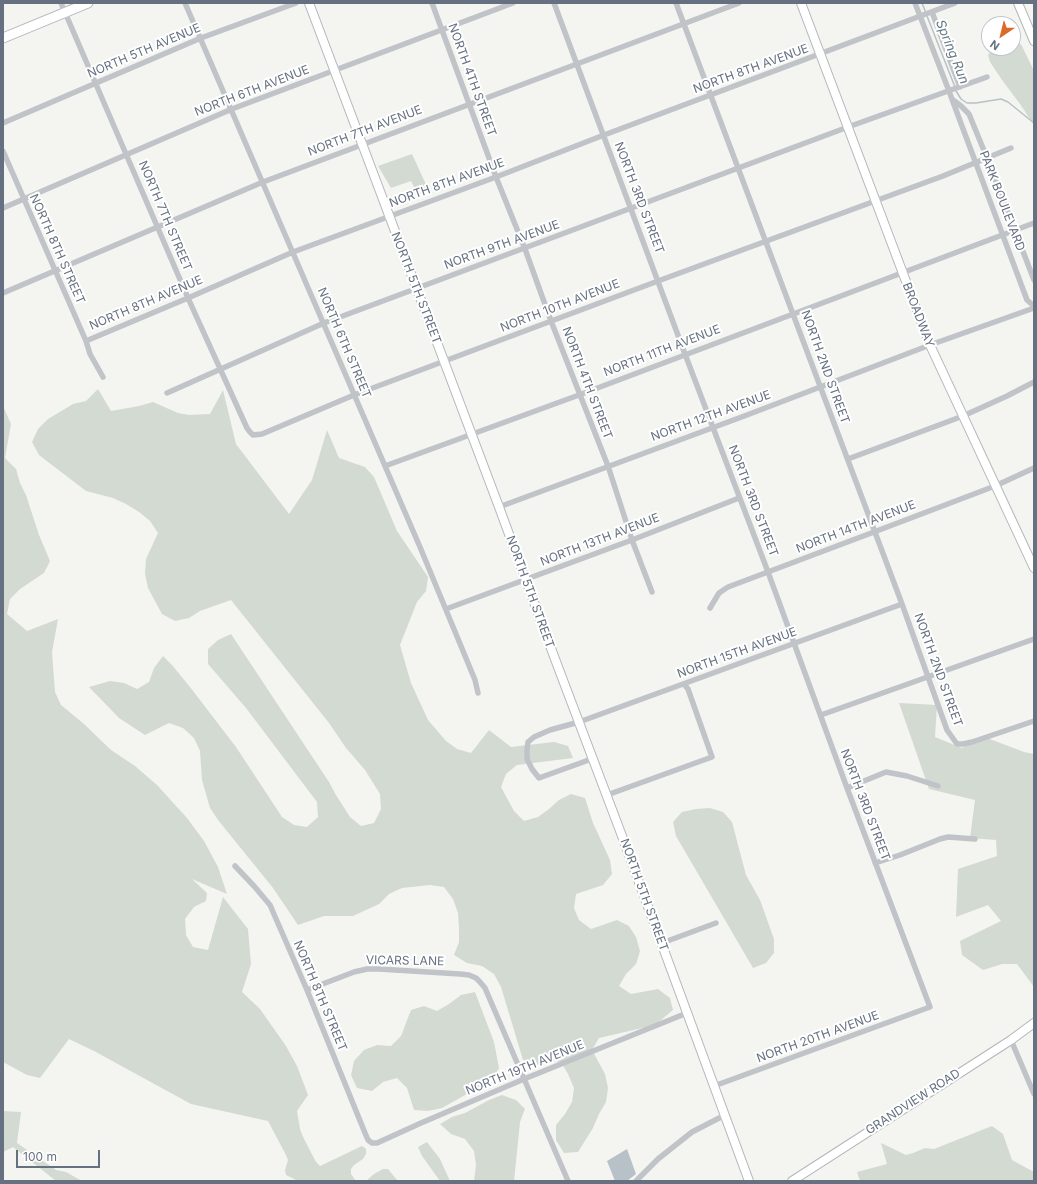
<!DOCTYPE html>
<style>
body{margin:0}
#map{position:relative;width:1037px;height:1184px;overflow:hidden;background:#f4f5f1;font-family:Inter,sans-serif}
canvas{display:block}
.frame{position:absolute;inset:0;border:4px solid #657181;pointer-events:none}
.north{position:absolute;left:981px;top:16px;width:40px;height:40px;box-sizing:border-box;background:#fff;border:1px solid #c1c6cd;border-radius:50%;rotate:215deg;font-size:11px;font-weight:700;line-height:16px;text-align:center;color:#657181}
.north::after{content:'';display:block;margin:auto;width:14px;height:18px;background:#dc6b2a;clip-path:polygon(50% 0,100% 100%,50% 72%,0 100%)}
.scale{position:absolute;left:16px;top:1150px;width:84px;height:18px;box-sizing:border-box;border:2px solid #657181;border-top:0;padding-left:5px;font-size:12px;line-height:14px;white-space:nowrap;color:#657181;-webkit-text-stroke:3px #fff;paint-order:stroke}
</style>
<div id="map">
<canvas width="1037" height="1184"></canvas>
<div class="frame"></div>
<div class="north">N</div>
<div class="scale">100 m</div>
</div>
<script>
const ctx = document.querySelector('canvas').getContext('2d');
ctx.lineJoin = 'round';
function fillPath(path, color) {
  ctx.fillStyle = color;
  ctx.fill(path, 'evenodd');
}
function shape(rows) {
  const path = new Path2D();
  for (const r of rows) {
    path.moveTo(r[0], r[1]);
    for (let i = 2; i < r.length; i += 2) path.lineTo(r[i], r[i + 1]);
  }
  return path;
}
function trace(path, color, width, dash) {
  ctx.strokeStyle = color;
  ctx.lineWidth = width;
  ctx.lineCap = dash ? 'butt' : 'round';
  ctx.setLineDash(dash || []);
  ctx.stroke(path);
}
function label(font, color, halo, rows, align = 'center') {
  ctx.font = font + ' Inter,sans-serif';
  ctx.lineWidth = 4;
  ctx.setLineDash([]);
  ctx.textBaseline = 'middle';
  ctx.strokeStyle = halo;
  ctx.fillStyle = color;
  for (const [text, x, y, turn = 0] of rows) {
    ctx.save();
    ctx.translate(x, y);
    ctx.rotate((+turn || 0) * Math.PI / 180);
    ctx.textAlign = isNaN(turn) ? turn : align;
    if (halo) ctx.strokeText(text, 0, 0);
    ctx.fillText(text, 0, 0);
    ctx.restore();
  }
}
const green = shape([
 [1013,40,1018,41,1022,46,1034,71,1034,125,1020,104,1002,80,990,62,988,55,993,49,1013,48],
 [412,154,429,191,418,195,411,181,391,188,378,166],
 [98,389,111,411,139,406,153,402,178,413,189,415,210,414,223,390,236,444,289,514,312,480,327,430,339,458,365,467,374,477,397,531,428,577,426,591,417,602,400,645,411,683,428,720,446,741,457,749,471,753,489,730,511,747,554,742,568,746,573,758,517,765,506,774,501,787,514,811,524,821,538,817,549,809,559,800,571,794,585,798,593,823,610,860,612,874,603,885,576,894,574,908,579,920,591,929,617,920,629,926,636,937,640,951,636,964,626,974,619,986,631,994,658,989,670,998,673,1010,655,1025,599,1038,592,1050,605,1074,608,1088,606,1102,599,1114,593,1128,578,1152,564,1153,556,1140,556,1125,565,1114,572,1102,574,1088,568,1074,561,1062,551,1061,538,1065,523,1060,501,987,494,974,482,966,467,963,454,955,459,942,459,928,458,913,453,899,444,887,430,885,402,888,389,894,379,904,353,916,324,916,298,925,273,888,218,820,210,808,202,780,200,751,194,738,183,728,169,723,145,735,119,718,89,687,110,681,124,683,137,689,149,682,154,668,163,656,172,665,190,687,236,747,282,817,294,825,307,827,318,817,317,802,246,708,208,664,208,649,218,640,231,634,329,782,336,795,350,817,361,826,374,823,381,809,380,794,365,770,346,748,329,723,231,600,200,611,189,618,175,621,162,614,148,588,145,574,146,559,158,533,150,521,139,512,126,504,113,498,86,491,39,455,32,442,38,429,48,419,73,404,86,401],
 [3,406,11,424,5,458,16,469,20,483,26,495,39,535,50,561,44,573,20,589,10,599,7,614,27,631,58,619,52,652,55,692,61,705,84,724,111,750,135,766,157,785,187,818,204,841,218,867,227,894,192,879,207,893,206,901,194,907,185,919,186,935,193,947,208,950,223,897,248,929,251,964,242,992,260,1009,286,1046,297,1066,308,1095,297,1111,300,1129,304,1139,316,1162,320,1166,362,1146,366,1149,366,1154,363,1159,354,1165,351,1169,351,1174,356,1181,298,1181,286,1175,285,1170,288,1160,286,1155,268,1121,191,1104,94,1051,69,1039,40,1078,27,1075,3,1062],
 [899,703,937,705,935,737,962,748,982,736,1024,752,1034,754,1034,987,1017,964,1002,964,983,970,962,955,960,941,1001,921,988,905,956,917,958,869,997,856,996,840,970,838,975,800,929,789],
 [710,808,723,812,732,822,746,875,760,900,774,939,774,953,766,963,753,968,676,836,673,822,682,812,696,809],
 [475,992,494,1042,499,1068,492,1080,442,1108,428,1111,414,1110,407,1088,397,1078,383,1082,372,1091,357,1088,351,1075,354,1061,364,1050,377,1045,391,1046,401,1036,411,1010,424,1006,437,1011,449,1004,461,995],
 [502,1095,516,1100,525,1109,520,1122,514,1181,474,1181,476,1165,474,1151,465,1139,451,1134,440,1124,452,1117,465,1113,489,1100],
 [3,1111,21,1112,17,1143,56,1170,66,1172,82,1181,56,1181,13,1147,3,1152],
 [992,1126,1003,1134,1012,1160,1034,1172,1034,1181,860,1181,857,1172,887,1164,881,1143,906,1155,913,1153,925,1148,934,1149],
 [427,1142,440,1159,450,1181,440,1181,422,1156,418,1147],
 [383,1169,388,1169,398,1181,366,1181,374,1174]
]);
const water = shape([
 [627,1149,636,1174,627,1181,615,1181,607,1161]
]);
const stream = shape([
 [922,3,926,13],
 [927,16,955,87],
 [956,91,961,99,967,103,976,103,1001,99,1008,102,1034,123]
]);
const street = shape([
 [61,3,188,298,247,428,250,432,253,435,262,434,354,395,658,281,943,176,1011,148],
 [185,3,420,547,475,680,478,693],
 [432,3,496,177,525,249,551,321,608,466,632,540,652,592],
 [554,3,685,354,768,572,847,788,930,1007,714,1086],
 [676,3,902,604,947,730,957,744,963,744,972,742,1034,721],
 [915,3,949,91,956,110,1027,300,1034,306],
 [932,12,960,87],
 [953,100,961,106,969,114,987,158,1034,280],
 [3,123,201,38,296,3],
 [3,151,86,341,90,354,103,377],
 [3,208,232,109,513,3],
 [3,293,263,182,739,3],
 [86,341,188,298,293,252,496,177,604,135,955,3],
 [167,393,324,323,848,127,987,77],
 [848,459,963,416,1007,396,1034,382],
 [385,466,579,395,1034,223],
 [499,507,747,415,930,345,1034,308],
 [710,608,719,593,728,587,874,532,995,486,1034,468],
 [446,609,632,540,739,498],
 [821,715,1034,639],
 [592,758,586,761,539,778,532,769,527,759,527,750,528,742,534,737,550,730,579,722,902,604],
 [847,788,886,772,907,776,938,786],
 [607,795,712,757,688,689,684,684],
 [875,863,900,855,940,839,948,837,975,839],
 [235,866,254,886,270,905,307,990,365,1133,368,1140,372,1143,377,1143,421,1123,524,1079,687,1013],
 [662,943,716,923],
 [307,990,354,972,367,969,379,969,460,974,469,975,476,978,480,982,485,988,568,1181],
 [1011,1040,1034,1094],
 [636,1181,658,1159,692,1132,725,1115]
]);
const secondary = shape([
 [309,3,499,507,555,659,622,836,749,1181],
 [801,3,930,345,1034,568],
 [1018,3,1034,41],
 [792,1181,1011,1040,1034,1023]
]);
const primary = shape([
 [3,38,88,3]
]);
const streetNames = [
 ["NORTH 5TH AVENUE",144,51,-23],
 ["NORTH 8TH AVENUE",751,69,-20],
 ["NORTH 4TH STREET",472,80,70],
 ["NORTH 6TH AVENUE",252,91,-21],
 ["NORTH 7TH AVENUE",365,131,-21],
 ["NORTH 8TH AVENUE",447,183,-20],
 ["NORTH 3RD STREET",639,198,69],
 ["PARK BOULEVARD",1002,201,69],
 ["NORTH 7TH STREET",165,216,67],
 ["NORTH 9TH AVENUE",502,245,-20],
 ["NORTH 8TH STREET",57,249,66],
 ["NORTH 5TH STREET",416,288,69],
 ["NORTH 8TH AVENUE",146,303,-23],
 ["NORTH 10TH AVENUE",560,306,-21],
 ["BROADWAY",918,315,69],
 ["NORTH 6TH STREET",344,343,67],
 ["NORTH 11TH AVENUE",662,351,-21],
 ["NORTH 2ND STREET",825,367,70],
 ["NORTH 4TH STREET",587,383,69],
 ["NORTH 12TH AVENUE",711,416,-20],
 ["NORTH 3RD STREET",753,501,69],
 ["NORTH 14TH AVENUE",856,527,-21],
 ["NORTH 13TH AVENUE",600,540,-21],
 ["NORTH 5TH STREET",530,592,70],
 ["NORTH 15TH AVENUE",737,653,-20],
 ["NORTH 2ND STREET",938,670,70],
 ["NORTH 3RD STREET",865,805,69],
 ["NORTH 5TH STREET",644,895,70],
 ["VICARS LANE",405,961,1],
 ["NORTH 8TH STREET",320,996,67],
 ["NORTH 20TH AVENUE",818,1037,-20],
 ["NORTH 19TH AVENUE",525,1068,-22],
 ["GRANDVIEW ROAD",913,1102,-33]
];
const waterNames = [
 ["Spring Run",952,52,68]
];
fillPath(green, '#d3dad1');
fillPath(water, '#b8c1c7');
trace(stream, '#b8c1c7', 1.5);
trace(secondary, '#b3b6bb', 10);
trace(primary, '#b1b5b9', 11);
trace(street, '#c0c3c7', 5.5);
trace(secondary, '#fff', 8);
trace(primary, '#fff', 9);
label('12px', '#657181', '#fff', streetNames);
label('italic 13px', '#667985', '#fff', waterNames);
</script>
